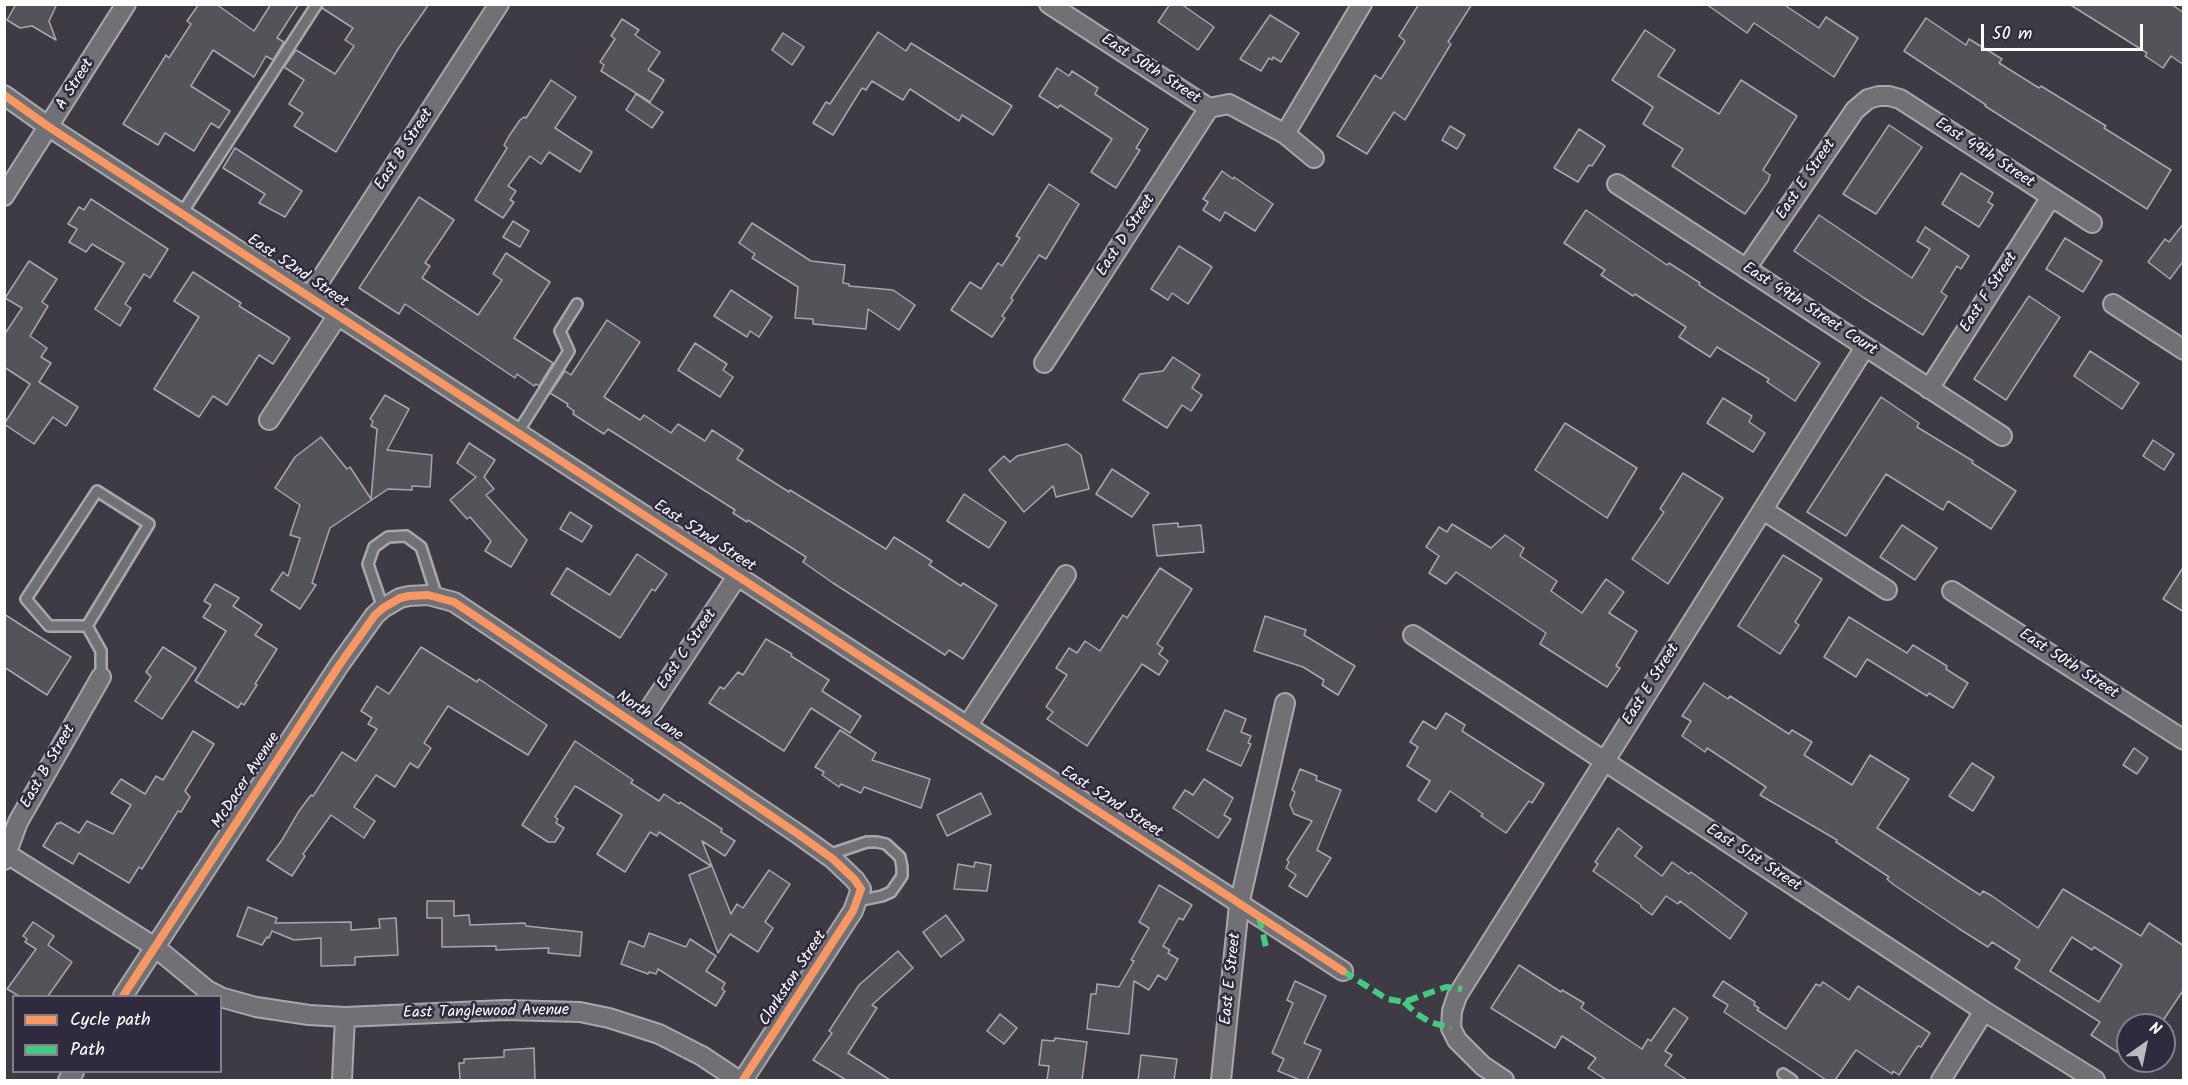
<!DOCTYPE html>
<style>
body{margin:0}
#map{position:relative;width:2188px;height:1085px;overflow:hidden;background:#3e3b45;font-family:Kalam,sans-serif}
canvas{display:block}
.frame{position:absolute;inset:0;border:6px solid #fff;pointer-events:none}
.legend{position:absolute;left:12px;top:995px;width:210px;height:78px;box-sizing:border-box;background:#2f2a3d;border:2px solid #827f8b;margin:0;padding:8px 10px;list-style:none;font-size:18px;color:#fff}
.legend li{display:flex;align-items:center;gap:12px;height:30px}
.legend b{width:30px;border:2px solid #827f8b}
.north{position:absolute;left:2116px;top:1013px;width:60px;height:60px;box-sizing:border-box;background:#2f2a3d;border:2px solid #827f8b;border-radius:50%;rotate:33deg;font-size:16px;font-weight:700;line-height:24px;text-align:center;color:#fff}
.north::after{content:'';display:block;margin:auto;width:21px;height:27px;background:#bbbabe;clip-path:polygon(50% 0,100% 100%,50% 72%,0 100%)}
.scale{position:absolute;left:1981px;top:24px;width:162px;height:27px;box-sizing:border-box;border:3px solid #fff;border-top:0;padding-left:8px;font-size:18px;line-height:21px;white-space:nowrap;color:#fff;-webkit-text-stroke:4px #2f2a3d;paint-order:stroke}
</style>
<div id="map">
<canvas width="2188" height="1085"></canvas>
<div class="frame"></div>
<ul class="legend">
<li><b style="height:8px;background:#f99763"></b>Cycle path</li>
<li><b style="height:8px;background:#46c982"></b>Path</li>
</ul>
<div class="north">N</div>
<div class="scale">50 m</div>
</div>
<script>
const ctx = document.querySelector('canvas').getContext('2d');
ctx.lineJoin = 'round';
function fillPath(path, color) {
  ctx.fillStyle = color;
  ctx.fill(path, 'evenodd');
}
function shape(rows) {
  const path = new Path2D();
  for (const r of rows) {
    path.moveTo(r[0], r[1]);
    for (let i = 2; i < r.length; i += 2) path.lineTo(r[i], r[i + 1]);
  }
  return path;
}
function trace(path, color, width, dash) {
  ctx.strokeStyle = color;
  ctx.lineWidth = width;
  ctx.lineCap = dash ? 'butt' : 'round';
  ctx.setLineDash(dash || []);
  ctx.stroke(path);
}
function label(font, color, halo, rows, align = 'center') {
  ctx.font = font + ' Kalam,sans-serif';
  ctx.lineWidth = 5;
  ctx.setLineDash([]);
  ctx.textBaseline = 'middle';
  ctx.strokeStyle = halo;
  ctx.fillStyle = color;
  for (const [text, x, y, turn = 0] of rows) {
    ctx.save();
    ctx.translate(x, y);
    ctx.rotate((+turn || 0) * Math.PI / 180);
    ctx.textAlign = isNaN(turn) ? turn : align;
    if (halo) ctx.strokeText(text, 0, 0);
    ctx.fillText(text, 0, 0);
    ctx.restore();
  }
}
const building = shape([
 [16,4,57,4,49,21,56,40,32,26,20,28,7,20,16,4],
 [199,4,216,4,254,31,271,4,299,4,277,38,284,42,273,60,266,56,254,77,213,50,191,86,230,111,219,128,211,123,194,151,165,133,158,145,123,124,166,55,169,58,191,24,187,21,199,4],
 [324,4,429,4,398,49,336,152,294,126,303,113,289,104,304,80,284,67,296,50,335,74,354,46,345,40,353,28,322,8,324,4],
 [1170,4,1181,4,1214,27,1198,50,1158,22,1170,4],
 [1419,4,1472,4,1448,42,1451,44,1405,120,1394,112,1367,154,1337,136,1375,75,1381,79,1405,41,1399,36,1419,4],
 [1706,4,1783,4,1819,28,1826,17,1858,38,1834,77,1754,23,1747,33,1706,4],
 [2069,4,2171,4,2184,13,2184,65,2171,56,2163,68,2145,56,2147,53,2069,4],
 [1270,15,1299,33,1281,62,1273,57,1272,60,1269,58,1261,71,1240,59,1270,15],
 [1926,18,1966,45,1969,39,2002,59,1999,63,2039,88,2041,86,2106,126,2104,128,2171,170,2147,209,1985,106,1986,105,1904,51,1926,18],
 [622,19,639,30,635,35,660,52,648,70,664,80,650,102,601,71,604,65,600,62,615,39,611,36,622,19],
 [1645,30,1675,50,1658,76,1719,114,1741,80,1797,116,1763,170,1770,175,1768,181,1745,214,1672,166,1683,149,1643,124,1653,107,1612,80,1645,30],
 [878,32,906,51,911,43,1012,106,993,135,962,115,959,121,910,89,903,100,872,81,866,90,862,88,833,135,813,123,826,102,830,104,878,32],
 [783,33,804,47,792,65,772,50,783,33],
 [1057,68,1069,76,1072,71,1098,88,1095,94,1148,129,1136,148,1140,150,1116,188,1091,172,1112,139,1060,105,1058,108,1039,96,1057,68],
 [551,80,576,97,555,128,592,152,580,172,549,152,541,164,530,156,508,186,516,191,510,200,514,202,503,218,475,200,507,148,504,145,509,136,520,120,524,117,526,118,551,80],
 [636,94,663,112,652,128,626,110,636,94],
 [1889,125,1922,147,1876,214,1843,194,1889,125],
 [1450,126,1465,135,1457,149,1442,140,1450,126],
 [1579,129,1605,146,1592,166,1589,165,1578,182,1554,168,1579,129],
 [235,148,302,191,285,217,259,203,265,194,223,168,235,148],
 [1222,171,1233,179,1234,177,1273,204,1255,231,1225,212,1220,221,1203,210,1208,202,1203,199,1222,171],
 [1961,173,1993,193,1988,202,1993,205,1979,227,1942,204,1961,173],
 [1049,184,1079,204,1046,259,1039,255,1011,298,1013,300,1002,316,1005,318,992,337,951,310,970,282,981,289,998,263,1002,266,1020,238,1016,236,1049,184],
 [419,197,454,220,425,263,430,266,422,278,478,315,502,280,493,274,506,253,550,282,514,338,553,363,539,386,536,384,534,386,517,374,515,378,405,304,399,314,359,288,419,197],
 [91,199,168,249,150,278,144,274,125,304,131,308,120,326,95,309,124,263,92,244,86,252,69,242,77,229,68,224,79,207,84,210,91,199],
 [1586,210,1667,265,1669,263,1700,283,1699,285,1820,363,1795,401,1767,382,1769,379,1717,347,1710,357,1679,337,1686,327,1635,294,1633,296,1601,275,1605,270,1564,243,1586,210],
 [1819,215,1912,278,1930,249,1917,241,1925,227,1969,256,1961,269,1957,266,1941,292,1947,296,1923,335,1864,298,1794,251,1819,215],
 [513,221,529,231,520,247,503,237,513,221],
 [752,223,811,261,845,265,843,283,849,284,849,286,893,290,915,305,899,330,868,309,866,329,813,324,813,319,795,318,798,287,752,258,755,254,739,243,752,223],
 [2184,223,2184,260,2170,279,2148,262,2165,239,2169,242,2184,223],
 [2065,238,2102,261,2083,292,2046,269,2065,238],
 [1179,246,1212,267,1188,304,1172,293,1168,300,1151,289,1179,246],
 [29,261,57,279,42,302,48,306,30,336,47,348,41,357,51,363,39,382,78,407,66,426,53,417,34,444,4,424,30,384,4,367,4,335,22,308,5,298,29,261],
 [193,272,241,303,239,306,290,338,273,364,259,355,227,405,213,396,199,417,154,389,199,317,174,301,193,272],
 [731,290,772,317,759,337,750,331,747,337,714,316,731,290],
 [2029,296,2060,317,2006,400,1974,379,2029,296],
 [607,320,640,342,604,397,640,420,644,415,671,433,678,424,705,441,712,430,743,450,737,459,789,492,790,490,886,549,894,537,932,561,929,565,961,586,963,583,997,605,963,659,949,650,945,655,833,583,803,562,806,557,748,520,747,522,733,513,735,510,608,429,604,434,573,414,574,411,567,406,568,404,550,393,565,371,571,375,607,320],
 [695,343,727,364,723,370,733,377,720,397,678,370,695,343],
 [2090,351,2139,383,2122,409,2074,376,2090,351],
 [1173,357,1200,375,1192,388,1202,395,1191,411,1182,405,1167,428,1123,400,1140,374,1163,371,1173,357],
 [385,395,409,409,387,450,432,455,430,487,412,486,412,490,388,489,330,528,312,583,316,585,300,609,271,590,283,572,288,576,300,538,290,535,300,505,275,488,295,457,321,437,347,469,350,467,371,499,377,429,371,426,373,421,370,419,385,395],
 [1881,397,1919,423,1917,427,1973,461,1972,463,2016,491,1991,529,1948,501,1943,510,1886,474,1846,536,1807,512,1881,397],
 [1723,398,1752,416,1749,422,1765,433,1753,452,1707,423,1723,398],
 [1565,423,1637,468,1607,518,1535,470,1565,423],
 [2153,440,2174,454,2164,470,2143,456,2153,440],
 [469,443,495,460,484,477,494,489,486,495,527,540,511,567,485,551,491,541,470,517,467,519,450,500,476,477,457,463,469,443],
 [1067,444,1081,455,1089,489,1056,497,1053,486,1024,512,989,470,1004,456,1010,462,1017,456,1067,444],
 [1112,469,1149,493,1132,517,1096,494,1112,469],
 [1683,473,1723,498,1668,584,1632,559,1664,512,1660,509,1683,473],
 [964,494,1006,522,989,548,947,521,964,494],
 [570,512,592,526,582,542,560,529,570,512],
 [1178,523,1178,527,1201,525,1204,552,1157,556,1153,525,1178,523],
 [1452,524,1491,548,1505,535,1524,548,1520,556,1557,581,1551,591,1582,613,1606,579,1624,592,1609,613,1637,631,1616,666,1620,668,1607,687,1540,644,1546,633,1456,572,1446,584,1429,573,1439,556,1426,547,1439,527,1447,532,1452,524],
 [1902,525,1937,548,1915,580,1880,557,1902,525],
 [637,554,667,574,655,591,652,589,620,638,551,594,567,568,610,595,637,554],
 [1783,555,1822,579,1795,622,1799,625,1780,654,1738,626,1783,555],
 [2184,566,2184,612,2163,599,2184,566],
 [1160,568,1192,589,1157,644,1163,648,1159,654,1168,661,1159,675,1142,664,1087,746,1047,719,1053,712,1046,707,1067,675,1056,668,1069,648,1077,653,1085,641,1100,651,1123,615,1127,618,1160,568],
 [215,584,239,598,233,606,262,625,255,635,277,649,255,684,257,685,244,705,241,703,238,708,195,681,226,631,203,617,211,605,204,601,215,584],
 [4,614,71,657,47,695,4,667,4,614],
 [1265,616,1306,630,1304,635,1355,666,1338,695,1322,685,1324,680,1303,667,1254,651,1265,616],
 [1849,617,1907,653,1913,645,1947,666,1946,669,1968,683,1953,708,1929,693,1927,696,1867,659,1856,677,1824,657,1849,617],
 [766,639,792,654,791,656,829,680,822,691,861,716,850,733,811,708,784,751,709,703,720,687,724,689,738,672,743,675,766,639],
 [163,647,196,668,162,719,135,701,151,677,146,672,163,647],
 [421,647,477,682,479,679,547,725,528,755,448,706,424,743,431,748,418,768,410,763,395,787,376,775,354,807,375,821,364,838,331,815,303,854,305,856,292,876,267,860,282,840,299,811,311,795,313,796,342,752,356,761,377,729,368,724,372,718,361,711,377,686,389,694,421,647],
 [1704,683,1728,699,1730,696,1789,734,1792,730,1812,742,1804,755,1852,785,1870,755,1909,779,1877,828,1980,895,1983,891,1992,896,2038,928,2063,889,2141,936,2149,923,2184,946,2184,989,2160,1025,2146,1016,2140,1025,2128,1025,2128,1059,2091,1035,2100,1022,2015,968,2020,960,1992,942,1988,947,1958,928,1894,885,1887,879,1889,877,1836,842,1837,840,1760,795,1766,787,1707,748,1705,752,1682,736,1691,721,1682,716,1704,683],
 [2072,937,2092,950,2094,947,2122,965,2099,1002,2050,971,2072,937],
 [1225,710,1246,719,1241,732,1251,736,1248,743,1251,744,1241,766,1207,750,1225,710],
 [1446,713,1465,725,1462,731,1544,784,1532,803,1529,801,1506,833,1481,816,1483,814,1450,791,1436,812,1418,800,1430,781,1407,766,1418,747,1410,742,1423,721,1436,729,1446,713],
 [840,730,876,753,872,760,930,779,921,808,864,787,861,793,841,784,839,787,822,775,824,772,815,767,840,730],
 [193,731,214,744,185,791,190,797,181,812,178,811,142,869,139,867,129,883,79,853,73,864,43,846,57,823,59,824,60,822,79,833,87,821,113,834,131,805,111,793,121,779,145,794,156,776,163,780,193,731],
 [575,741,633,780,631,783,659,801,664,794,679,804,680,802,722,829,721,832,735,841,725,856,702,841,731,914,737,904,743,908,769,870,790,884,765,922,773,928,758,952,730,934,718,953,689,875,711,866,659,832,657,836,650,832,625,872,597,854,622,815,582,790,575,786,555,817,558,819,556,823,564,828,555,842,548,842,522,825,575,741],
 [2134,748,2148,758,2137,774,2123,765,2134,748],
 [1972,763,1994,777,1973,811,1949,796,1972,763],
 [1300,769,1317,776,1316,780,1341,790,1317,850,1331,858,1307,897,1289,886,1296,875,1286,868,1289,862,1287,860,1312,821,1294,814,1290,805,1295,792,1292,790,1300,769],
 [1204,779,1233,798,1224,815,1231,819,1218,838,1173,808,1185,790,1193,795,1204,779],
 [981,793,991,814,947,836,937,815,981,793],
 [1618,828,1642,847,1635,856,1662,876,1672,862,1689,874,1691,872,1747,913,1730,939,1680,901,1678,904,1666,896,1652,915,1641,907,1641,905,1593,871,1598,864,1595,862,1618,828],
 [975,862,991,865,987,891,954,889,958,864,974,867,975,862],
 [1159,885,1192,905,1183,920,1179,918,1163,946,1170,950,1168,953,1178,959,1166,980,1158,975,1149,990,1134,981,1129,1034,1087,1029,1091,994,1096,994,1097,984,1119,987,1134,961,1131,960,1149,928,1139,922,1159,885],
 [427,901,454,901,454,916,469,915,470,925,525,923,526,926,582,932,580,956,548,953,549,948,496,950,496,946,442,947,442,918,427,918,427,901],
 [248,907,277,918,275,923,351,922,351,930,380,928,379,919,396,918,398,955,355,957,355,965,321,966,321,938,294,940,272,931,269,938,267,937,262,945,237,936,248,907],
 [946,915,964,940,941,957,923,932,946,915],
 [33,922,54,936,48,945,72,962,48,996,19,996,7,989,36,949,25,942,27,939,23,936,33,922],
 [649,933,686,947,690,939,716,956,706,971,725,983,722,989,725,991,716,1006,658,969,656,974,649,972,648,974,621,964,629,941,644,947,649,933],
 [898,951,913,968,872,1005,877,1008,848,1053,890,1080,846,1080,813,1060,832,1033,829,1031,859,985,898,951],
 [1519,965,1561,992,1562,990,1584,1003,1581,1008,1642,1049,1648,1039,1651,1041,1674,1008,1688,1018,1665,1051,1672,1055,1665,1065,1687,1080,1606,1080,1588,1068,1596,1058,1562,1036,1555,1048,1491,1008,1519,965],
 [1295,981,1326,996,1304,1043,1321,1050,1307,1080,1300,1080,1278,1071,1284,1059,1272,1053,1293,1003,1287,1000,1295,981],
 [1723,981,1755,1002,1754,1005,1759,1008,1757,1010,1786,1029,1816,984,1820,986,1823,982,1849,1000,1858,986,1930,1033,1921,1047,1918,1046,1899,1075,1893,1071,1892,1074,1856,1050,1835,1080,1826,1080,1724,1012,1728,1005,1713,996,1723,981],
 [1000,1014,1017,1028,1004,1044,987,1031,1000,1014],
 [1055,1038,1087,1042,1082,1080,1047,1080,1049,1066,1039,1065,1042,1040,1054,1041,1055,1038],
 [534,1048,535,1080,460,1080,459,1063,464,1063,464,1059,504,1057,504,1050,534,1048],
 [1141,1055,1177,1059,1174,1080,1138,1080,1141,1055]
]);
const lane = shape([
 [182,213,317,4],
 [518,432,569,351,560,331,577,304],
 [383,608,368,564,374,547,388,537,406,536,421,547,437,597],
 [87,626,49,626,26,599,97,491,149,524,87,626,101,651,101,677],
 [828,855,867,842,877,842,886,844,900,857,902,867,902,876,891,892,882,896,857,901],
 [1783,1074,1792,1080]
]);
const street = shape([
 [1049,4,1209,108,1229,104,1285,134,1314,158],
 [4,95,49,127,1343,971],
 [1285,134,1362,4],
 [1617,184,2002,436],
 [4,196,126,4],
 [1746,269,1855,110,1868,99,1879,96,1889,96,1900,99,2092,223],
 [310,296,499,4],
 [2113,304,2184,350],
 [1044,363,1209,108],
 [1929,389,2051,197],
 [269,420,338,315],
 [1763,510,1887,590],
 [1952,591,2184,740],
 [1413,635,1984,1011,2095,1080],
 [968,725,1066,575],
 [638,726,738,575],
 [4,852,155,947,207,990,219,996],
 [4,860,18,822,101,677],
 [123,996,340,664,375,615,383,608,400,598,409,596,428,595,454,602,487,624,798,834,833,859,855,880,861,889,853,911,743,1080],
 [220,997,256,1007,309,1015,345,1017,505,1010,580,1012,609,1018,659,1034,702,1056,738,1080],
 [68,1080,74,1072],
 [342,1080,345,1017],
 [1221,1080,1239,905,1285,703],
 [1504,1080,1483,1066,1457,1040,1451,1028,1452,1011,1457,996,1865,347],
 [1941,1080,1984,1011]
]);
const quiet = shape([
 [1259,917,1266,947],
 [1343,971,1387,999,1404,1002,1446,987,1462,989],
 [1404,1002,1417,1014,1430,1022,1451,1028]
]);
const cycleway = shape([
 [4,95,49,127,1343,971],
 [123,996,340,664,375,615,383,608,400,598,409,596,428,595,454,602,487,624,798,834,833,859,855,880,861,889,853,911,743,1080]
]);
const streetNames = [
 ["East 50th Street",1150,70,33],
 ["A Street",76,85,-58],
 ["East B Street",405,150,-57],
 ["East 49th Street",1984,154,33],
 ["East E Street",1807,180,-56],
 ["East D Street",1127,236,-57],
 ["East 52nd Street",297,272,34],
 ["East F Street",1990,293,-57],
 ["East 49th Street Court",1809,310,33],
 ["East 52nd Street",704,537,33],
 ["East C Street",688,650,-56],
 ["East 50th Street",2068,665,33],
 ["East E Street",1652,685,-58],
 ["North Lane",649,717,34],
 ["East B Street",49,767,-60],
 ["McDacer Avenue",247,781,-57],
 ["East 52nd Street",1111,803,33],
 ["East 51st Street",1753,859,33],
 ["Clarkston Street",794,979,-57],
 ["East E Street",1232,979,-84],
 ["East Tanglewood Avenue",486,1013,-1]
];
fillPath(building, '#55535a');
trace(building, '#a8a7ab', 1.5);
trace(lane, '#a8a7ab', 14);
trace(street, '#a8a7ab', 22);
trace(lane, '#717074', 9);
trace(street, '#717074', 18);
trace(quiet, '#46c982', 6, [12, 6]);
trace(cycleway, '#f99763', 8);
label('16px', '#fff', '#2f2a3d', streetNames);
</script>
